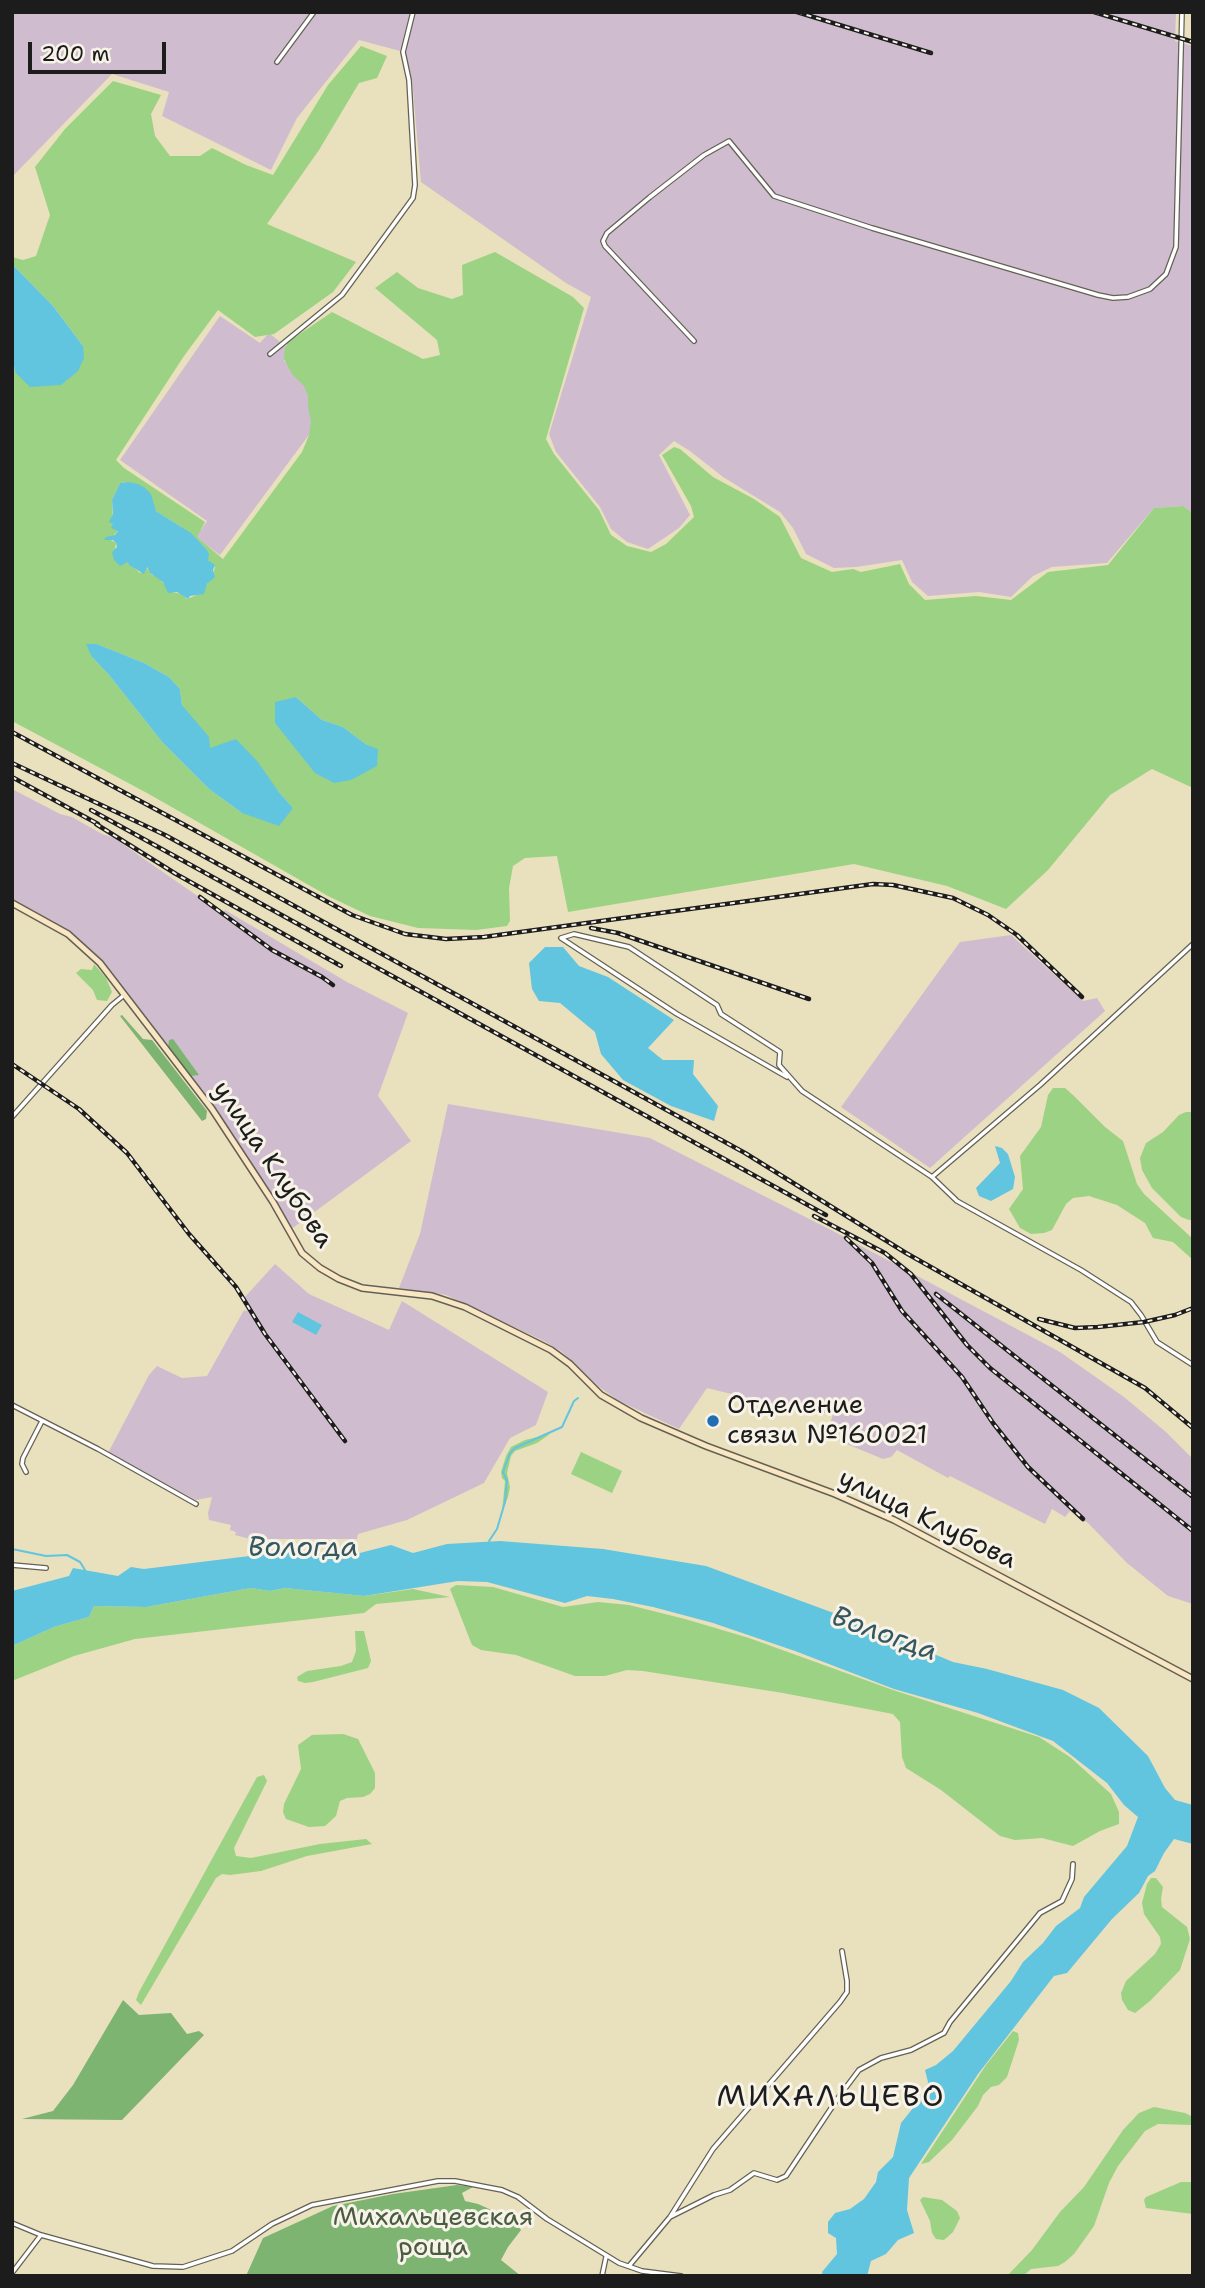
<!DOCTYPE html>
<meta charset="utf-8">
<style>
body{margin:0}
#map{position:relative;width:1205px;height:2288px;overflow:hidden;background:#e9e0bd;font-family:"Shantell Sans",sans-serif}
canvas{display:block}
.frame{position:absolute;inset:0;border:14px solid #1c1c1c;pointer-events:none}
.scale{position:absolute;left:28px;top:42px;width:138px;height:32px;box-sizing:border-box;border:4px solid #1c1c1c;border-top:0;padding-left:9px;font-size:21px;line-height:24px;white-space:nowrap;color:#1c1c1c;-webkit-text-stroke:5px #f7f3e8;paint-order:stroke}
</style>
<div id="map">
<canvas width="1205" height="2288"></canvas>
<div class="frame"></div>
<div class="scale">200 m</div>
</div>
<script>
const ctx = document.querySelector('canvas').getContext('2d');
ctx.lineJoin = 'round';
function fillPath(path, color) {
  ctx.fillStyle = color;
  ctx.fill(path, 'evenodd');
}
function shape(rows) {
  const path = new Path2D();
  for (const r of rows) {
    path.moveTo(r[0], r[1]);
    for (let i = 2; i < r.length; i += 2) path.lineTo(r[i], r[i + 1]);
  }
  return path;
}
function trace(path, color, width, dash) {
  ctx.strokeStyle = color;
  ctx.lineWidth = width;
  ctx.lineCap = dash ? 'butt' : 'round';
  ctx.setLineDash(dash || []);
  ctx.stroke(path);
}
function label(font, color, halo, rows, align = 'center') {
  ctx.font = font + ' "Shantell Sans",sans-serif';
  ctx.lineWidth = 6;
  ctx.setLineDash([]);
  ctx.textBaseline = 'middle';
  ctx.strokeStyle = halo;
  ctx.fillStyle = color;
  for (const [text, x, y, turn = 0] of rows) {
    ctx.save();
    ctx.translate(x, y);
    ctx.rotate((+turn || 0) * Math.PI / 180);
    ctx.textAlign = isNaN(turn) ? turn : align;
    if (halo) ctx.strokeText(text, 0, 0);
    ctx.fillText(text, 0, 0);
    ctx.restore();
  }
}
const industrial = shape([
 [12,12,410,12,400,51,359,40,297,118,271,170,162,116,169,92,112,74,12,177],
 [416,12,1176,12,1175,41,1193,46,1193,513,1183,506,1154,508,1107,563,1052,567,1033,576,1011,597,979,592,928,596,912,582,902,560,856,567,834,568,806,554,793,528,780,512,723,477,690,451,674,441,659,455,690,515,679,528,648,549,627,542,611,529,600,507,556,452,549,434,591,297,566,283,421,182,412,79,405,53],
 [220,316,260,343,269,333,290,350,284,361,334,401,220,555,196,537,207,521,120,460],
 [12,789,60,814,72,817,102,834,114,838,222,913,225,910,347,982,408,1013,378,1096,411,1141,290,1230,275,1201,217,1112,103,963,68,930,12,900],
 [1011,935,1083,1001,1097,998,1105,1011,930,1168,841,1107,960,942],
 [448,1104,650,1138,831,1230,1060,1352,1124,1397,1166,1432,1193,1459,1193,1604,1168,1596,1127,1563,1088,1523,1070,1511,1065,1517,1052,1509,1045,1524,950,1476,948,1478,897,1450,891,1457,883,1459,849,1445,839,1441,843,1430,830,1424,833,1414,797,1410,707,1388,679,1429,619,1401,598,1386,562,1352,544,1341,446,1295,399,1288,420,1234],
 [275,1264,309,1294,389,1330,402,1301,548,1392,536,1425,510,1438,484,1483,407,1520,358,1534,357,1539,250,1539,235,1535,236,1532,230,1530,231,1525,209,1520,208,1513,212,1497,196,1500,108,1453,149,1375,157,1366,182,1378,207,1376,244,1310,246,1311,250,1306,244,1298]
]);
const green = shape([
 [361,46,387,56,377,78,359,83,319,150,267,224,356,262,333,292,274,334,255,337,218,310,184,356,116,460,124,468,205,522,197,537,223,559,302,452,309,435,311,421,308,407,308,396,304,386,292,374,284,359,285,348,288,342,332,312,423,359,440,355,437,340,375,288,397,272,418,288,452,299,463,295,462,265,495,252,573,297,584,308,546,439,554,454,599,510,611,535,627,546,651,552,666,544,694,517,691,506,662,455,674,447,680,449,713,477,754,499,780,517,801,558,832,572,853,569,861,572,900,564,909,584,925,600,976,596,1011,600,1048,572,1108,565,1154,508,1183,506,1193,513,1193,788,1152,769,1110,795,1048,870,1006,909,947,886,854,864,568,912,557,856,525,858,513,866,509,888,510,921,507,926,476,930,418,928,370,916,328,896,147,793,12,721,12,352,15,372,83,346,53,306,12,264,12,257,23,260,36,256,50,215,35,167,65,129,113,81,161,95,151,114,155,136,170,156,200,156,212,148,246,165,273,175,328,85],
 [128,482,153,504,156,511,180,526,207,550,208,560,215,567,212,579,207,584,204,592,187,599,182,594,172,592,157,576,152,575,146,567,140,573,128,562,124,563,115,550,116,543,106,537,111,538,118,531,113,523,112,500,120,483],
 [97,644,144,663,169,677,180,689,182,705,210,748,278,791,293,808,242,813,209,789,163,743,109,675,92,657],
 [296,697,322,720,343,727,367,745,316,773,276,723],
 [94,964,106,978,112,992,107,1001,97,1000,93,990,76,973,81,969,92,970],
 [1053,1088,1065,1088,1074,1096,1105,1127,1123,1141,1137,1184,1144,1194,1193,1239,1193,1260,1173,1242,1153,1238,1145,1223,1117,1205,1089,1196,1073,1198,1066,1204,1052,1230,1044,1233,1031,1234,1020,1228,1009,1209,1023,1189,1020,1156,1041,1127,1048,1095],
 [1186,1112,1193,1112,1193,1220,1189,1220,1181,1217,1152,1188,1142,1170,1140,1158,1146,1143,1163,1132,1179,1115],
 [550,1434,537,1443,515,1451,511,1456,507,1473,510,1487,508,1497,502,1512,505,1481,502,1478,501,1472,506,1456,511,1447,525,1440],
 [581,1452,622,1471,612,1493,571,1474],
 [456,1585,493,1587,563,1607,598,1602,629,1605,685,1619,749,1638,893,1690,1039,1737,1070,1757,1111,1794,1119,1812,1119,1824,1100,1831,1073,1846,1042,1838,1015,1840,1000,1836,941,1790,906,1768,902,1757,900,1722,893,1714,783,1693,643,1671,627,1670,605,1676,575,1676,516,1655,481,1650,472,1645,450,1589],
 [251,1588,270,1591,285,1588,364,1596,413,1589,450,1597,376,1604,364,1613,135,1639,74,1656,12,1681,12,1646,54,1627,89,1617,94,1606,146,1607],
 [355,1631,364,1631,371,1661,368,1668,313,1682,305,1683,298,1681,297,1677,307,1671,341,1666,352,1662,356,1651],
 [343,1734,358,1739,375,1773,375,1788,370,1794,363,1797,347,1798,340,1801,336,1816,325,1826,309,1827,286,1819,283,1812,284,1804,301,1769,298,1745,312,1735],
 [264,1775,267,1781,234,1848,236,1856,251,1858,320,1844,366,1839,372,1844,307,1856,261,1871,230,1875,222,1874,216,1878,141,2005,136,2000,139,1992,257,1777],
 [1151,1878,1156,1878,1163,1887,1161,1899,1162,1907,1187,1927,1190,1939,1180,1970,1150,2001,1135,2013,1128,2010,1122,2000,1121,1993,1126,1981,1155,1954,1161,1944,1160,1937,1144,1914,1142,1903,1147,1884],
 [1013,2031,1018,2033,1019,2040,1007,2077,999,2085,991,2087,983,2095,978,2106,952,2140,929,2162,921,2164,986,2065],
 [1154,2107,1185,2113,1193,2117,1193,2125,1158,2124,1145,2131,1118,2166,1109,2183,1094,2226,1074,2254,1065,2262,1058,2266,1031,2269,1023,2276,1007,2276,1032,2250,1060,2212,1084,2187,1123,2130,1139,2113],
 [1181,2182,1193,2182,1193,2214,1146,2208,1144,2200,1146,2197],
 [923,2197,942,2200,957,2211,960,2218,953,2232,944,2240,936,2239,932,2233,930,2221,920,2200]
]);
const forest = shape([
 [122,1015,143,1039,152,1040,207,1111,206,1119,202,1121,120,1016],
 [173,1039,199,1075,191,1076,168,1047,169,1040],
 [123,2000,139,2015,171,2013,187,2034,199,2031,204,2035,122,2120,22,2119,53,2111,73,2085],
 [457,2185,473,2187,462,2193,465,2201,478,2204,514,2220,521,2230,508,2247,501,2260,521,2276,246,2276,263,2238,333,2206,393,2194]
]);
const water = shape([
 [12,264,53,306,83,346,84,358,78,371,61,385,30,387,15,372,12,352],
 [128,482,138,484,145,488,151,494,156,511,191,533,207,550,209,554,208,560,215,565,213,570,215,577,207,584,204,594,190,596,188,599,177,592,168,593,163,582,150,573,147,567,144,574,129,565,128,562,120,566,114,560,112,552,117,547,116,543,113,540,104,540,106,537,115,535,118,531,111,528,113,524,109,522,113,514,112,500,120,483],
 [86,644,97,644,144,663,169,677,180,689,182,705,209,737,210,748,236,739,258,762,278,791,293,808,279,826,242,813,209,789,163,743,109,675,92,657],
 [296,697,322,720,343,727,367,745,378,749,377,766,351,780,334,783,315,773,275,723,275,702],
 [545,947,563,947,579,966,608,977,674,1020,648,1048,663,1060,694,1060,693,1074,718,1106,714,1121,671,1106,623,1080,601,1054,595,1032,560,1003,539,1001,532,989,529,963],
 [995,1146,1002,1148,1008,1154,1015,1177,1013,1189,991,1201,979,1196,976,1188,1000,1163],
 [298,1312,322,1325,316,1335,292,1322],
 [500,1541,603,1549,706,1566,850,1619,953,1662,987,1669,1063,1690,1099,1708,1148,1756,1165,1788,1175,1800,1193,1805,1193,1844,1174,1839,1164,1853,1155,1871,1148,1876,1139,1893,1112,1919,1067,1973,1054,1976,978,2074,909,2178,907,2210,914,2233,898,2240,886,2254,871,2261,867,2276,823,2276,822,2272,837,2254,836,2238,828,2233,828,2222,835,2213,850,2209,864,2199,876,2182,878,2172,893,2157,901,2123,926,2092,928,2082,925,2070,936,2065,953,2051,1011,1981,1023,1962,1043,1943,1056,1926,1080,1908,1084,1897,1127,1846,1138,1817,1124,1805,1107,1783,1053,1741,978,1713,894,1689,795,1651,713,1623,653,1607,613,1599,587,1596,565,1603,487,1582,458,1581,364,1596,285,1588,270,1591,251,1588,146,1607,94,1606,89,1617,54,1627,12,1646,12,1591,69,1576,73,1568,118,1576,131,1567,144,1569,290,1551,348,1556,391,1545,413,1553,447,1544]
]);
const stream = shape([
 [489,1541,497,1529,505,1502,507,1481,503,1472,510,1453,515,1448,562,1427,574,1401,578,1398],
 [12,1549,46,1556,67,1555,80,1562,85,1570]
]);
const street = shape([
 [277,62,314,12],
 [694,341,605,246,603,241,607,233,650,197,704,155,729,141,774,196,872,228,1098,295,1113,298,1128,297,1150,289,1166,274,1176,247,1182,12],
 [270,354,342,295,413,198,415,185,409,80,403,52,413,12],
 [787,1077,677,1014,561,938,574,934,629,947,717,1005,721,1014,780,1052,779,1065,802,1091,932,1177,957,1201,1081,1270,1131,1302,1141,1315,1157,1342,1193,1365],
 [12,1117,112,1005,123,996],
 [932,1177,1040,1085,1193,944],
 [12,1405,98,1449,196,1504],
 [26,1472,22,1464,23,1458,42,1421],
 [12,1565,46,1568],
 [670,2217,714,2195,730,2190,754,2173,777,2180,786,2176,838,2098,859,2070,881,2058,911,2050,944,2033,950,2022,1040,1913,1062,1901,1072,1879,1073,1864],
 [12,2223,41,2235,153,2266,183,2267,232,2251,272,2224,312,2205,438,2181,455,2181,502,2190,518,2197,547,2219,619,2263,642,2271,681,2276],
 [629,2266,670,2217,713,2149,840,2002,847,1992,847,1981,842,1951],
 [12,2273,41,2235],
 [602,2276,606,2257]
]);
const secondary = shape([
 [12,903,68,934,100,963,212,1109,273,1202,302,1253,320,1268,339,1279,362,1288,432,1296,465,1307,551,1350,570,1364,601,1395,641,1418,706,1446,835,1494,894,1520,1193,1679]
]);
const rail = shape([
 [797,12,931,53],
 [1094,12,1193,42],
 [12,732,352,915,405,934,446,939,484,937,873,884,893,885,953,898,988,915,1017,935,1082,997],
 [12,763,165,835,745,1153,906,1253,1145,1388,1193,1428],
 [12,777,98,824],
 [91,810,826,1215],
 [96,824,176,874,341,966],
 [200,897,272,950,322,977,333,985],
 [591,928,618,933,809,999],
 [12,1064,79,1109,127,1153,189,1234,236,1287,265,1334,345,1441],
 [814,1216,885,1253,911,1274,967,1345,990,1368,1193,1531],
 [846,1238,872,1263,902,1311,962,1377,993,1423,1028,1467,1083,1519],
 [936,1294,1193,1497],
 [1039,1319,1075,1328,1098,1327,1144,1322,1175,1315,1193,1308]
]);
const markers = [
 [713,1421,7,"#1f6fb2"]
];
const streetNames = [
 ["улица Клубова",272,1165,56],
 ["улица Клубова",927,1520,26]
];
const poiNames = [
 ["Отделение",727,1406],
 ["связи №160021",727,1436]
];
const parkNames = [
 ["Михальцевская",433,2218],
 ["роща",433,2248]
];
const waterNames = [
 ["Вологда",303,1549],
 ["Вологда",884,1635,20]
];
const quarterNames = [
 ["МИХАЛЬЦЕВО",831,2098]
];
fillPath(industrial, '#cfbdcf');
fillPath(green, '#9cd283');
fillPath(forest, '#7db471');
fillPath(water, '#61c5df');
trace(stream, '#61c5df', 2);
trace(street, '#646154', 6);
trace(secondary, '#646154', 8);
trace(street, '#fff', 3.5);
trace(secondary, '#f9e7c3', 5);
trace(rail, '#1c1c1c', 4.5);
trace(rail, '#f7f3e8', 2, [5]);
for (const [x, y, r, color] of markers) {
  const dot = new Path2D();
  dot.arc(x, y, r, 0, 2 * Math.PI);
  ctx.fillStyle = color;
  ctx.fill(dot);
  trace(dot, '#f7f3e8', 2.5);
}
label('26px', '#1c1c1c', '#f7f3e8', streetNames);
label('26px', '#1c1c1c', '#f7f3e8', poiNames, 'left');
label('26px', '#495c40', '#f7f3e8', parkNames);
label('italic 28px', '#345760', '#f7f3e8', waterNames);
ctx.letterSpacing = '2px';
label('30px', '#1c1c1c', '#f7f3e8', quarterNames);
ctx.letterSpacing = '0px';
</script>
